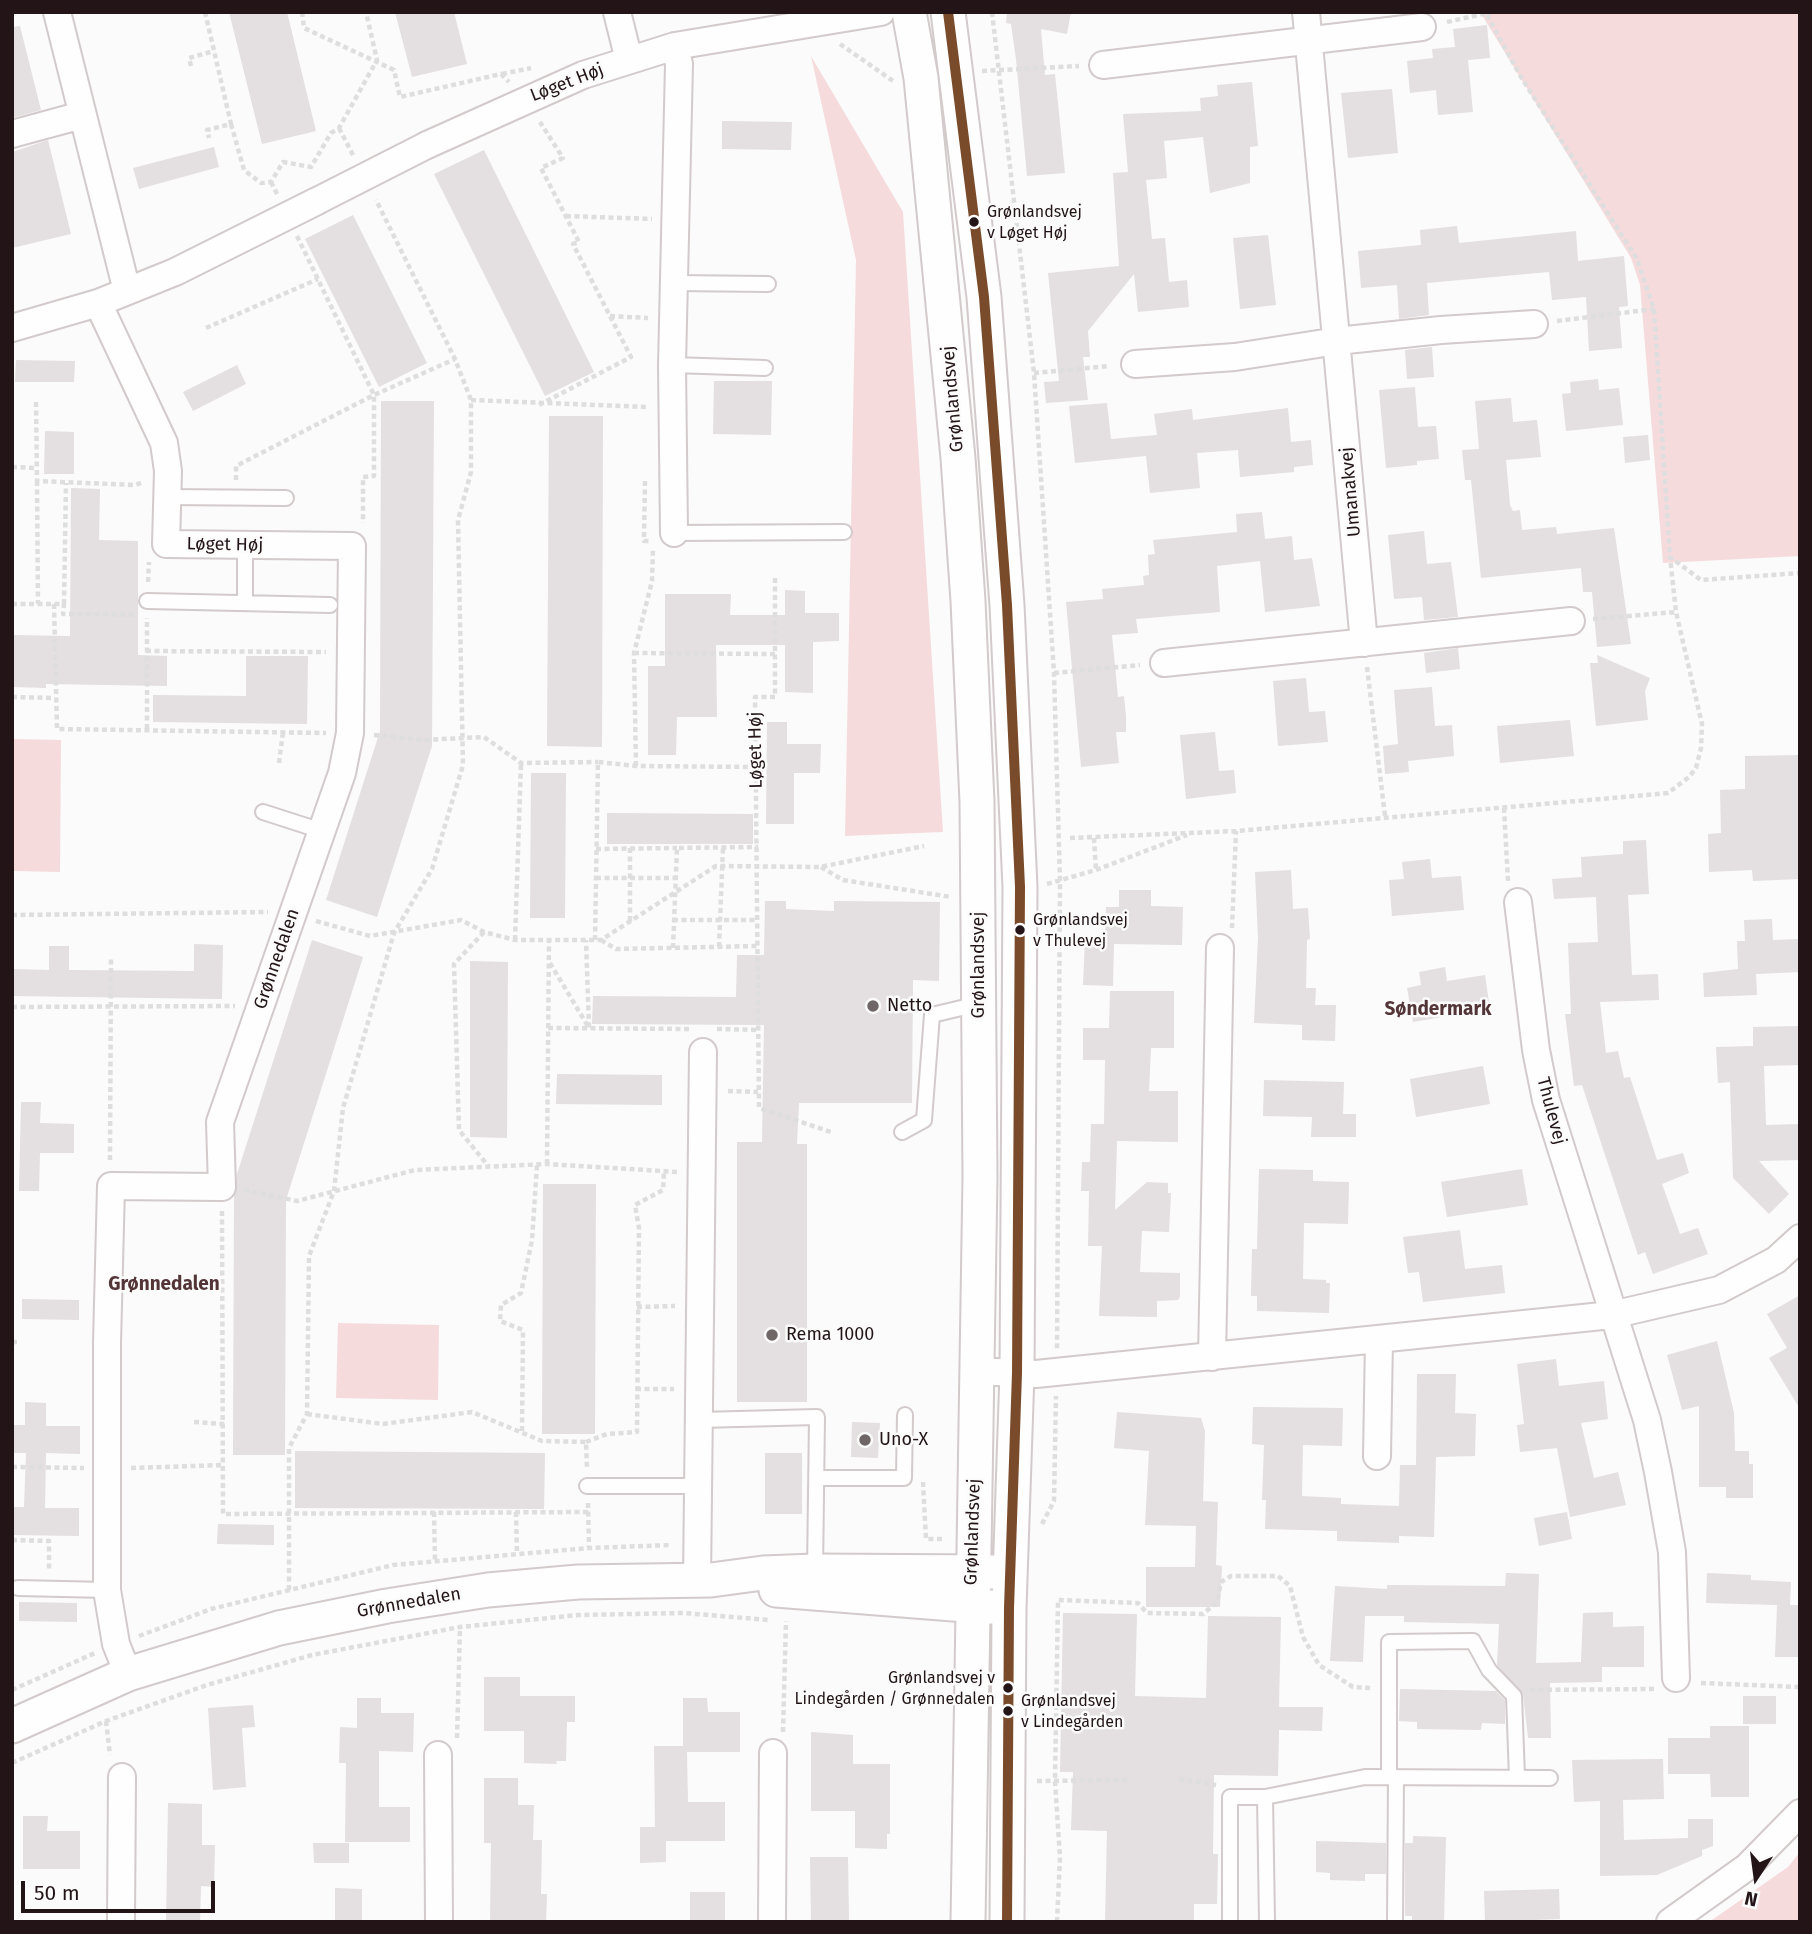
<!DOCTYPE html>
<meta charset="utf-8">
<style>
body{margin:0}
#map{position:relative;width:1812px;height:1934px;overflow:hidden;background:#fbfbfb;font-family:"Fira Sans",sans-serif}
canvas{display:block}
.frame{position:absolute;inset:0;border:14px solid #231517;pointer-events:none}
.north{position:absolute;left:1721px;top:1843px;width:70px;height:70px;-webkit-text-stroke:5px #fbfbfb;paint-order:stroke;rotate:193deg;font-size:19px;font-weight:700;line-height:28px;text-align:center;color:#231517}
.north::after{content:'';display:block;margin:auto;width:24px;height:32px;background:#231517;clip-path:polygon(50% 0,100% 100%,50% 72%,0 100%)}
.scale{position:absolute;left:21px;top:1881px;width:194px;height:32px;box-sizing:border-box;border:4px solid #231517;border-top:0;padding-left:9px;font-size:21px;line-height:24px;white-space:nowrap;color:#231517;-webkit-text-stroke:5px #fbfbfb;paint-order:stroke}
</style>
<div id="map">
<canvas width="1812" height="1934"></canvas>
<div class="frame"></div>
<div class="north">N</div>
<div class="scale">50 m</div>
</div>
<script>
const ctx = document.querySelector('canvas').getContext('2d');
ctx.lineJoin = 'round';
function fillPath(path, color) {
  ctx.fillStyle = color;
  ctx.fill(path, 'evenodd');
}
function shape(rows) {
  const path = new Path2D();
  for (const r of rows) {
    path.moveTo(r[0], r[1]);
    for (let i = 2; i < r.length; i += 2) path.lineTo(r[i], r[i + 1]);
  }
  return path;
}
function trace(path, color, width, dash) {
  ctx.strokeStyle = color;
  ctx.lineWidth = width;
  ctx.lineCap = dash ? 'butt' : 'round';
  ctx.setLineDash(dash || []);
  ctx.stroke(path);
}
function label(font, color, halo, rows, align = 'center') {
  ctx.font = font + ' "Fira Sans",sans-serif';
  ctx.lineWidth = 5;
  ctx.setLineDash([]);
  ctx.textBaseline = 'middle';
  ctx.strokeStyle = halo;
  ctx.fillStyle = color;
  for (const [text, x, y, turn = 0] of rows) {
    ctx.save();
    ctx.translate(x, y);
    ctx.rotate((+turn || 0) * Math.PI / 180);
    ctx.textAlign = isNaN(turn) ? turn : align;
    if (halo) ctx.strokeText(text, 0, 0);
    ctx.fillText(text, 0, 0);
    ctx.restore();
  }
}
const green = shape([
 [1480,12,1800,12,1800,556,1663,563,1640,285,1631,258],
 [811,56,903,212,943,832,845,836,856,260],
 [12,739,61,740,60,872,12,871],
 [338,1323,439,1325,438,1400,336,1398],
 [1800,1852,1800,1922,1709,1922,1788,1867]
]);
const building = shape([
 [229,12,287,12,316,131,262,144],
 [395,12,454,12,467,64,412,77],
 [1007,12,1071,12,1067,34,1041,29,1045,75,1055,74,1065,173,1027,176,1016,59,1011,24,1006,23],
 [1487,25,1490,58,1468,60,1473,112,1438,115,1436,90,1410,93,1407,61,1433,58,1432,49,1455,47,1453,29],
 [20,26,41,110,12,118,12,27],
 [1252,82,1258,146,1250,147,1250,183,1210,193,1203,137,1164,141,1167,178,1146,180,1152,239,1165,238,1169,282,1187,280,1189,307,1138,312,1134,274,1088,331,1090,357,1083,357,1088,400,1046,403,1044,382,1059,381,1048,273,1119,266,1113,173,1128,172,1123,114,1201,111,1200,98,1218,96,1217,85],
 [1392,89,1398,153,1348,158,1341,93],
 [722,121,792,122,791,150,722,149],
 [48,140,71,234,12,248,12,152],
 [214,147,219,167,139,189,133,168],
 [484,150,594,372,545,396,434,174],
 [353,215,427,363,379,387,305,239],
 [1457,226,1459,243,1576,231,1578,261,1624,256,1628,306,1619,307,1622,348,1589,351,1586,297,1552,300,1549,272,1427,283,1429,315,1399,319,1397,285,1361,288,1358,251,1421,245,1420,230],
 [1268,235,1276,305,1240,309,1233,238],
 [1432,347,1434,377,1407,379,1405,350],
 [16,360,75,361,74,382,15,382],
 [237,365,246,384,193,411,183,392],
 [1598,379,1599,390,1619,388,1623,425,1566,431,1562,394,1571,393,1570,382],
 [714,381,772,381,771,435,713,434],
 [1415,387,1418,427,1436,426,1439,459,1417,461,1417,465,1386,468,1379,390],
 [1511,398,1513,422,1537,420,1541,457,1506,460,1510,505,1513,511,1520,510,1522,530,1556,527,1557,534,1614,528,1631,644,1597,647,1592,592,1583,592,1581,568,1481,578,1471,480,1465,480,1462,450,1479,449,1475,401],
 [381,401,434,401,432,746,377,917,326,900,380,731],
 [1107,403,1111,439,1157,435,1154,414,1192,409,1193,420,1288,408,1291,442,1311,440,1313,465,1294,467,1294,472,1240,477,1238,450,1197,453,1200,488,1150,493,1146,456,1075,463,1069,406],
 [549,416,603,416,602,747,547,746],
 [45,431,74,432,74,474,44,474],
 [1648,435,1650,460,1625,463,1623,437],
 [71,488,100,489,99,540,138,541,138,655,167,656,167,686,46,684,46,688,12,687,12,635,70,636],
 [1262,512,1265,539,1292,536,1294,560,1312,558,1320,606,1265,612,1260,561,1217,566,1220,612,1136,619,1138,633,1112,635,1118,697,1124,696,1126,716,1126,732,1116,732,1119,763,1081,767,1066,602,1103,599,1102,589,1144,585,1143,576,1149,575,1148,555,1155,554,1153,540,1237,532,1236,514],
 [1424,531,1427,564,1451,562,1458,617,1424,620,1422,597,1394,599,1388,535],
 [785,590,805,591,805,613,839,613,839,641,813,642,813,693,785,692,785,645,716,645,717,717,677,717,676,755,648,755,648,666,665,666,665,594,731,594,730,615,785,615],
 [1458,648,1460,669,1426,673,1424,653],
 [1597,655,1650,678,1645,691,1648,720,1596,726,1590,663,1598,663],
 [246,656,308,656,307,724,153,722,153,695,246,696],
 [1306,678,1309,712,1325,711,1328,742,1278,746,1273,681],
 [1432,687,1435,726,1452,725,1454,756,1408,761,1409,772,1385,774,1383,746,1398,744,1394,690],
 [1570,720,1574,756,1500,763,1497,726],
 [767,722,787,722,787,744,821,744,820,773,794,773,794,824,766,824],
 [1215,732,1219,771,1234,770,1236,793,1186,799,1180,735],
 [1800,755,1800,879,1753,881,1752,870,1709,872,1708,834,1721,833,1720,790,1745,789,1745,756],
 [531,773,566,773,565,918,530,918],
 [607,813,753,814,753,844,607,844],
 [1646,840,1649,894,1628,895,1632,975,1658,974,1659,1000,1600,1002,1606,1053,1618,1051,1624,1078,1630,1077,1657,1160,1683,1153,1689,1173,1662,1184,1680,1234,1698,1228,1708,1254,1653,1274,1645,1252,1638,1255,1582,1085,1574,1086,1565,1014,1571,1014,1568,943,1598,942,1596,897,1554,899,1552,879,1582,877,1581,857,1623,854,1623,841],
 [1430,859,1432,878,1461,876,1464,910,1392,916,1389,880,1404,879,1402,862],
 [1291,870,1293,909,1308,908,1310,939,1307,940,1306,988,1316,988,1315,1005,1336,1005,1335,1041,1302,1040,1302,1025,1254,1023,1258,938,1255,872],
 [1119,890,1151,890,1151,906,1183,907,1182,945,1114,944,1113,986,1083,985,1085,939,1105,939,1106,907,1119,907],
 [765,901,786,901,786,909,834,911,834,901,940,902,939,981,913,980,912,1103,799,1103,797,1144,807,1144,807,1402,737,1402,737,1142,762,1142,764,1025,592,1024,593,996,736,997,737,955,764,955],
 [1772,919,1773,940,1800,939,1800,972,1756,974,1757,995,1704,997,1703,973,1738,969,1737,941,1745,941,1744,920],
 [312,940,363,957,286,1200,285,1455,233,1455,234,1197,237,1174],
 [194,944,223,945,222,999,12,996,12,969,49,970,49,946,69,946,69,970,194,971],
 [470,961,508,962,507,1138,470,1137],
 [1445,967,1447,981,1485,975,1490,1009,1413,1022,1407,988,1421,985,1419,972],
 [1110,991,1174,991,1174,1048,1151,1048,1149,1091,1178,1091,1178,1142,1117,1141,1115,1210,1147,1182,1168,1183,1168,1193,1171,1193,1169,1232,1142,1231,1140,1272,1180,1273,1180,1297,1178,1300,1157,1301,1157,1317,1099,1316,1102,1246,1088,1246,1089,1191,1081,1191,1082,1162,1090,1162,1091,1124,1104,1124,1105,1060,1083,1060,1083,1028,1109,1028],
 [1800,1026,1800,1065,1764,1066,1766,1125,1800,1124,1800,1160,1759,1161,1789,1194,1769,1214,1733,1178,1730,1082,1718,1083,1716,1047,1753,1046,1753,1027],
 [1483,1066,1490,1104,1416,1117,1410,1079],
 [557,1074,662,1075,662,1105,556,1104],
 [1264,1080,1344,1082,1343,1114,1356,1114,1356,1137,1311,1137,1312,1117,1263,1116],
 [21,1102,41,1102,40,1123,74,1124,74,1153,40,1153,39,1191,19,1191],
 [1259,1169,1313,1170,1313,1181,1349,1182,1348,1224,1304,1223,1303,1279,1326,1280,1326,1283,1330,1283,1329,1313,1257,1311,1257,1296,1251,1296,1252,1249,1257,1249],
 [1522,1169,1528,1205,1447,1217,1441,1182],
 [543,1184,596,1184,595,1434,542,1434],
 [1460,1230,1465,1269,1502,1265,1505,1293,1423,1302,1419,1272,1408,1273,1403,1237],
 [1800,1295,1800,1409,1769,1358,1787,1348,1767,1314],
 [22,1299,79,1300,79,1320,22,1319],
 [1717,1341,1734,1413,1735,1451,1749,1451,1749,1464,1753,1464,1753,1498,1726,1498,1726,1487,1699,1487,1699,1406,1682,1410,1667,1355],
 [1556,1359,1559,1386,1604,1381,1608,1419,1581,1423,1594,1478,1618,1472,1626,1505,1570,1517,1557,1448,1520,1452,1517,1425,1524,1424,1517,1364],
 [1417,1374,1456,1374,1455,1413,1476,1414,1475,1456,1436,1457,1434,1537,1399,1536,1399,1543,1337,1541,1337,1531,1265,1529,1266,1500,1262,1500,1264,1445,1252,1444,1253,1407,1343,1408,1342,1446,1303,1445,1302,1496,1341,1498,1341,1504,1399,1506,1400,1465,1416,1465],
 [25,1402,46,1403,46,1426,80,1426,80,1454,46,1453,45,1508,79,1508,79,1536,12,1535,12,1507,24,1507,26,1453,12,1453,12,1425,25,1425],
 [1117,1412,1201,1418,1205,1431,1203,1501,1218,1502,1216,1565,1222,1566,1220,1607,1146,1607,1146,1567,1195,1567,1196,1526,1145,1525,1149,1451,1114,1448],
 [852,1422,880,1423,878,1458,851,1457],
 [295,1451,545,1453,544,1509,295,1508],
 [765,1453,802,1453,802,1514,765,1514],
 [1567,1512,1572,1539,1539,1546,1534,1518],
 [218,1524,274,1525,274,1545,217,1544],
 [1506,1573,1539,1574,1536,1663,1581,1662,1583,1613,1613,1612,1613,1627,1644,1626,1644,1667,1602,1667,1602,1682,1550,1683,1551,1738,1528,1738,1523,1695,1497,1665,1499,1624,1404,1622,1404,1616,1365,1616,1363,1662,1330,1661,1335,1586,1387,1589,1387,1585,1505,1586],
 [1707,1573,1751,1575,1751,1580,1791,1582,1790,1605,1800,1605,1800,1657,1775,1657,1777,1605,1706,1603],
 [19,1602,77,1603,77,1622,19,1621],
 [1063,1613,1137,1614,1135,1696,1206,1698,1208,1616,1281,1617,1279,1707,1323,1707,1322,1731,1279,1730,1278,1776,1214,1775,1213,1854,1218,1854,1217,1904,1194,1904,1194,1922,1105,1922,1107,1831,1071,1830,1073,1772,1060,1772],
 [484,1677,520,1677,520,1696,575,1696,575,1722,567,1722,566,1761,556,1761,557,1764,524,1763,524,1731,484,1731],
 [1400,1689,1496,1691,1505,1700,1505,1724,1482,1723,1481,1730,1417,1729,1417,1722,1399,1721],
 [1743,1696,1776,1696,1776,1724,1743,1724],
 [357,1698,381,1698,381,1713,414,1713,413,1752,379,1751,379,1807,410,1807,410,1842,345,1842,346,1763,339,1763,340,1727,357,1728],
 [683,1698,707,1698,708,1712,740,1712,740,1752,687,1752,688,1802,725,1802,725,1841,666,1841,666,1862,640,1863,640,1827,655,1827,654,1746,683,1746],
 [253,1705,255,1727,242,1728,246,1787,213,1790,208,1708],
 [1710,1726,1749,1726,1749,1797,1711,1797,1710,1774,1668,1774,1668,1738,1710,1738],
 [811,1732,853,1735,853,1764,890,1764,890,1834,887,1834,887,1849,855,1848,855,1811,811,1811],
 [1663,1759,1664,1799,1623,1800,1624,1840,1688,1838,1688,1819,1713,1819,1713,1846,1702,1850,1702,1856,1657,1875,1600,1876,1600,1801,1574,1802,1572,1760],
 [484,1778,518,1778,518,1805,534,1805,533,1840,542,1840,541,1894,547,1894,546,1922,490,1922,491,1843,484,1843],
 [168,1803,202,1804,202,1845,215,1845,214,1887,201,1886,200,1922,166,1922],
 [23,1816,48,1816,47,1831,80,1831,80,1869,23,1869],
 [1413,1836,1446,1837,1444,1922,1412,1922,1412,1916,1405,1916,1405,1843,1413,1843],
 [1316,1841,1386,1843,1386,1874,1365,1874,1365,1881,1330,1880,1330,1873,1316,1872],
 [313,1843,349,1843,349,1863,314,1863],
 [810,1857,848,1857,849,1922,811,1922],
 [335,1888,362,1889,362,1922,335,1922],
 [1559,1889,1560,1919,1485,1922,1484,1891],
 [690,1892,725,1892,725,1922,690,1922]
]);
const path = shape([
 [205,12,231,124,207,130,209,138],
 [302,12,304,28,394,70,400,97,501,74,509,82],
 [992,12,1034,373,1054,673,1060,881,1057,1349],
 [1487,15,1521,77,1637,259,1654,309,1670,557,1701,580,1800,573],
 [1447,22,1492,12],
 [840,44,893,81],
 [191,66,189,58,214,51],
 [982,71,1079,66],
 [502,74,531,68],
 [231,124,244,170,261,183,271,182,283,162,311,167,331,133,339,128,377,60,366,12],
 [339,128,353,155],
 [271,182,277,194],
 [566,216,652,219],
 [297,236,374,395,374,476,363,477,363,523],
 [610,316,648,318],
 [1557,321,1654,309],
 [206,328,318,279],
 [1034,373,1110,366],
 [471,400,647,407],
 [36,402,37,481,135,485,141,483],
 [539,405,631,357,573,244,579,242,541,168,563,158,540,122],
 [12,467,37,468],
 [236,480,236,466,374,395,455,359],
 [37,481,38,604],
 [645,481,644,541,652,541],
 [775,578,775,697,755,697,759,1108,834,1133],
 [148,582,149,562],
 [12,604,64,604,63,614,136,615],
 [54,604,57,729,326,733],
 [64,604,66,483],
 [1593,619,1676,612],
 [146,651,326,652],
 [634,653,775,654],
 [1367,667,1385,816],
 [1054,673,1140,665],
 [12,697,54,698],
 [147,729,147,618],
 [374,735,424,740,484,737,521,763,598,762],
 [279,763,283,732],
 [636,766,634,653,652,581,653,549],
 [1504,808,1508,881],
 [1070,838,1236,831,1668,793,1689,777,1696,768,1701,748,1702,724,1676,612,1670,557],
 [1094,838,1096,870],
 [596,849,677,848],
 [821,867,843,880,951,897],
 [596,878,675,878],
 [1047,884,1096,870,1187,835],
 [12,915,268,912],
 [673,920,758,920],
 [316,921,370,936,461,920,484,932,515,940,601,940,716,866,820,867,924,846],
 [630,921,630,848],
 [1232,928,1236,831],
 [484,932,454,964,459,1130,489,1167],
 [515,940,521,763],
 [595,940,598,762,636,766,755,767],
 [601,940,616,949,757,946],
 [719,947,723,847],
 [673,948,677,848,758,847],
 [550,963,589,1028,586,940],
 [12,1007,235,1006],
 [548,1028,691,1029],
 [717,1029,758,1030],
 [728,1091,758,1092],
 [110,1160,111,958],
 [547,1164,549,940],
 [244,1190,297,1201,415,1170,547,1164,678,1172],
 [222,1211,223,1514,588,1512],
 [637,1307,675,1306],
 [12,1342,17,1342],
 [636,1389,674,1389],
 [307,1414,383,1424,472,1412,542,1441,586,1442,587,1469],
 [194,1422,224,1424],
 [522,1431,523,1330,500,1321,501,1305,521,1293,532,1240,537,1165],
 [586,1442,607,1434,637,1432,639,1228,635,1205,663,1190,664,1171],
 [12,1467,84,1468],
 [131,1468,224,1465],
 [923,1482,926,1539,942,1539],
 [588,1503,589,1548],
 [434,1512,435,1562],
 [516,1512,517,1554],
 [1042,1524,1054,1501,1056,1396],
 [12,1540,49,1541,49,1570],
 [289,1590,289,1448,307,1414,309,1256,334,1191,343,1108,394,933,432,869,463,765,458,520,471,472,471,400,455,359,376,200],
 [139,1636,211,1609,393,1565,589,1548,672,1545],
 [1701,1683,1800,1687],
 [12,1690,95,1653],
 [1530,1690,1654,1689],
 [106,1721,110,1755],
 [783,1732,786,1621],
 [457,1738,460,1627],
 [12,1763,106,1721,207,1685,312,1655,460,1627,578,1615,684,1613,769,1620],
 [1179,1779,1216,1785],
 [1037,1781,1127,1780],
 [1057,1922,1060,1857,1055,1781,1058,1600,1138,1603,1147,1613,1203,1614,1217,1602,1221,1582,1231,1576,1278,1576,1290,1586,1303,1637,1319,1665,1353,1687,1370,1688]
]);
const service = shape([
 [674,283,768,284],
 [672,365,765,368],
 [167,497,286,498],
 [674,533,844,532],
 [147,601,330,605],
 [245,602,245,545],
 [263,812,322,831],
 [902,1132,924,1120,932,1015,978,1004],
 [699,1420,817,1417,815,1571],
 [818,1478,904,1478,905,1415],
 [587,1486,698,1486],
 [18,1588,107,1590],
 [1389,1777,1389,1642,1473,1641,1489,1670,1514,1696,1517,1777],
 [1265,1797,1267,1922],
 [1230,1922,1230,1797,1265,1797,1365,1777,1550,1778],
 [1395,1922,1396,1777]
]);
const minor = shape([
 [57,12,127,291],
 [617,12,629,60],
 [1306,12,1364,643],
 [1103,65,1422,27],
 [12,134,82,115],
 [427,145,583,75,675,46,881,12],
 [98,303,164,443,168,471,166,544,352,546,350,733,342,773,220,1122,222,1187,111,1186,107,1343,107,1590,116,1644,128,1674],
 [12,328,98,303,175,272,317,201],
 [1135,364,1235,357,1337,341,1441,330,1534,324],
 [674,533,672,365,679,64,675,46],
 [1164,663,1571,621],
 [1518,902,1536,1050,1546,1100,1647,1420,1658,1472,1672,1552,1676,1678],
 [1212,1357,1220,948],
 [977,1371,1036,1374,1612,1315,1719,1290,1776,1260,1800,1238],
 [1377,1456,1379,1340],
 [697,1580,703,1052],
 [438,1755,439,1922],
 [121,1922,122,1777],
 [772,1922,773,1753],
 [1670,1922,1747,1867,1800,1813]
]);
const tertiary = shape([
 [909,12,921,78,958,458,968,601,977,802,980,1177,968,1922],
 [948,12,984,297,1007,605,1020,887,1017,1373,1009,1608,1007,1922],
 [776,1590,991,1607],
 [12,1726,128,1674,279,1628,387,1606,488,1590,578,1582,711,1580,763,1573,815,1571,993,1572]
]);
const minorBridge = shape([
 [317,201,427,145]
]);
const bus1 = shape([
 [948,12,984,297,1007,605,1020,887,1017,1373,1009,1608,1007,1922]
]);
const markers = [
 [974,222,6,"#231517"],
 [1020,930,6,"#231517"],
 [873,1006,7,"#6f6667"],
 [772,1335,7,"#6f6667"],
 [865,1440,7,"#6f6667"],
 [1008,1688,6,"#231517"],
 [1008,1711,6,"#231517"]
];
const busNames = [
 ["Grønlandsvej",987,213],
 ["v Løget Høj",987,234],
 ["Grønlandsvej",1033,921],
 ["v Thulevej",1033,942],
 ["Grønlandsvej v",995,1679,"right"],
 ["Lindegården / Grønnedalen",995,1700,"right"],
 ["Grønlandsvej",1021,1702],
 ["v Lindegården",1021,1723]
];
const streetNames = [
 ["Løget Høj",567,83,-21],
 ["Grønlandsvej",953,399,-95],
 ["Umanakvej",1351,492,-95],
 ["Løget Høj",225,545,1],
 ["Løget Høj",756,750,-91],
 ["Grønnedalen",277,959,-71],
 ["Grønlandsvej",979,965,-90],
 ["Thulevej",1551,1111,75],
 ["Grønlandsvej",973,1532,-88],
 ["Grønnedalen",409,1603,-10]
];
const poiNames = [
 ["Netto",887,1006],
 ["Rema 1000",786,1335],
 ["Uno-X",879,1440]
];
const neighbourhoodNames = [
 ["Søndermark",1438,1010],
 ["Grønnedalen",164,1285]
];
fillPath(green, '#f6dbdd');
fillPath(building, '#e4dfe0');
trace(service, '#d2cacb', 18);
trace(minor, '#d2cacb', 30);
trace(tertiary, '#d2cacb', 37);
trace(path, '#dedede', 4.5, [5, 3.5]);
trace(service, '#fefefe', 14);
trace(minor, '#fefefe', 26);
trace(tertiary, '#fefefe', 33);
trace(minorBridge, '#d2cacb', 30, []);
trace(minorBridge, '#fefefe', 26);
trace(bus1, '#7a4b2a', 10);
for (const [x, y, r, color] of markers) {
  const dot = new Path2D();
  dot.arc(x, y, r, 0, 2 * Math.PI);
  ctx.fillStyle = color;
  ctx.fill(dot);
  trace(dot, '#fbfbfb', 2.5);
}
label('16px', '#231517', '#fbfbfb', busNames, 'left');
label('18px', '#231517', '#fbfbfb', streetNames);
label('18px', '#231517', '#fbfbfb', poiNames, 'left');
label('bold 19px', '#533437', '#fbfbfb', neighbourhoodNames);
</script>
